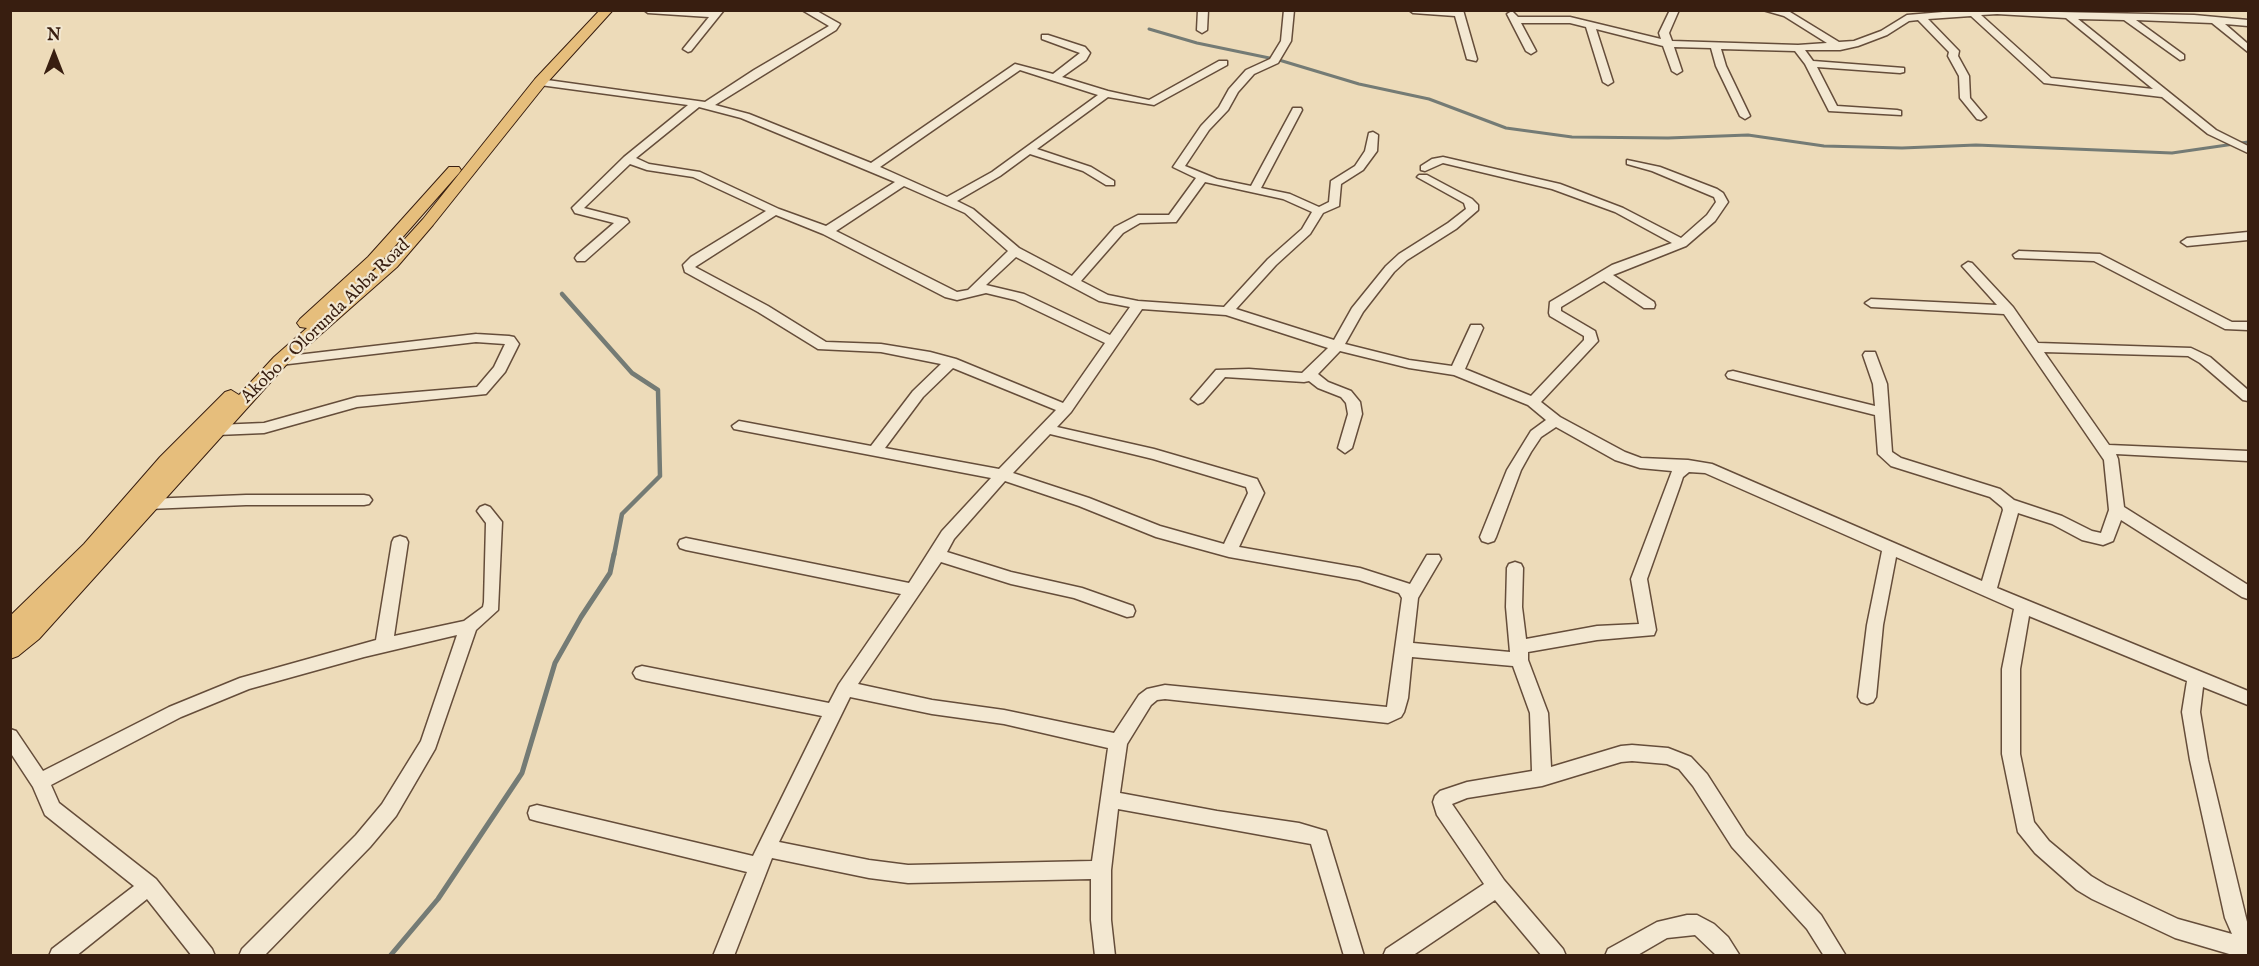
<!DOCTYPE html>
<style>
body{margin:0}
#map{position:relative;width:2259px;height:966px;overflow:hidden;background:#eddbb9;font-family:"IM FELL English",serif}
canvas{display:block}
.frame{position:absolute;inset:0;border:12px solid #381e10;pointer-events:none}
.north{position:absolute;left:24px;top:24px;width:60px;height:60px;-webkit-text-stroke:4px #f3e8d2;paint-order:stroke;rotate:0deg;font-size:16px;font-weight:700;line-height:24px;text-align:center;color:#381e10}
.north::after{content:'';display:block;margin:auto;width:21px;height:27px;background:#381e10;clip-path:polygon(50% 0,100% 100%,50% 72%,0 100%)}
</style>
<div id="map">
<canvas width="2259" height="966"></canvas>
<div class="frame"></div>
<div class="north">N</div>
</div>
<script>
const ctx = document.querySelector('canvas').getContext('2d');
ctx.lineJoin = 'round';
function shape(rows) {
  const path = new Path2D();
  for (const r of rows) {
    path.moveTo(r[0], r[1]);
    for (let i = 2; i < r.length; i += 2) path.lineTo(r[i], r[i + 1]);
  }
  return path;
}
function trace(path, color, width, dash) {
  ctx.strokeStyle = color;
  ctx.lineWidth = width;
  ctx.lineCap = dash ? 'butt' : 'round';
  ctx.setLineDash(dash || []);
  ctx.stroke(path);
}
function fillPath(path, color) {
  ctx.fillStyle = color;
  ctx.fill(path, 'evenodd');
}
function label(font, color, halo, rows, align = 'center') {
  ctx.font = font + ' "IM FELL English",serif';
  ctx.lineWidth = 4.5;
  ctx.setLineDash([]);
  ctx.textBaseline = 'middle';
  ctx.strokeStyle = halo;
  ctx.fillStyle = color;
  for (const [text, x, y, turn = 0] of rows) {
    ctx.save();
    ctx.translate(x, y);
    ctx.rotate((+turn || 0) * Math.PI / 180);
    ctx.textAlign = isNaN(turn) ? turn : align;
    if (halo) ctx.strokeText(text, 0, 0);
    ctx.fillText(text, 0, 0);
    ctx.restore();
  }
}
const streamFar2 = shape([
 [1149,29,1197,43,1279,60,1359,84,1429,99,1506,128,1572,137,1668,138,1748,135,1824,146,1902,148,1976,145,2172,153,2248,142]
]);
const streamFar1 = shape([
 [562,294,632,373,658,390,660,476,622,514,614,555]
]);
const stream = shape([
 [390,956,438,899,522,773,555,663,581,617,610,573,614,554]
]);
const minor = shape([
 [644,10,713,12,724,10,691,51,688,52,683,49,709,17,648,13,644,10],
 [802,10,815,10,840,24,836,30,715,105,749,114,871,163,1015,64,1053,74,1080,53,1042,39,1042,35,1048,35,1085,47,1090,53,1086,60,1062,77,1108,91,1149,100,1219,61,1227,61,1227,65,1154,105,1108,97,1037,149,1091,167,1114,181,1114,185,1106,185,1083,171,1030,154,1000,176,957,201,973,209,1019,248,1072,276,1115,227,1138,215,1169,215,1196,178,1173,167,1201,126,1219,107,1229,89,1246,70,1270,59,1281,41,1284,10,1294,10,1291,41,1278,63,1254,74,1238,92,1228,110,1209,130,1185,166,1217,179,1251,186,1292,110,1293,108,1301,108,1302,110,1261,188,1290,194,1319,207,1329,202,1331,181,1355,166,1365,151,1369,133,1373,132,1378,135,1377,151,1363,170,1341,184,1339,206,1323,213,1310,234,1276,265,1236,309,1334,340,1352,308,1386,266,1399,254,1448,223,1466,209,1464,203,1417,177,1419,175,1427,175,1472,199,1478,205,1478,210,1456,229,1407,260,1394,272,1363,312,1345,344,1409,360,1452,366,1471,325,1481,325,1483,328,1465,369,1531,396,1584,340,1584,336,1550,316,1549,313,1550,302,1612,265,1672,243,1615,212,1552,189,1443,163,1425,171,1421,170,1421,166,1432,159,1443,157,1560,184,1623,208,1681,238,1707,215,1716,202,1714,197,1652,171,1627,164,1627,160,1660,167,1717,189,1723,193,1728,202,1715,221,1686,246,1613,275,1654,302,1655,305,1654,308,1644,308,1604,281,1561,307,1561,311,1595,331,1598,341,1541,402,1560,417,1625,452,1641,458,1688,460,1712,464,1982,581,2003,510,2002,507,1990,497,1891,466,1878,454,1875,415,1728,378,1726,375,1728,372,1733,371,1875,406,1873,384,1863,355,1865,352,1875,352,1887,384,1892,452,1901,458,2000,489,2014,500,2062,516,2092,531,2101,533,2109,510,2104,460,2004,314,1871,307,1865,303,1871,299,1997,305,1962,266,1968,262,1972,263,2013,307,2038,343,2191,348,2210,357,2248,390,2248,401,2243,400,2200,363,2188,356,2044,352,2109,445,2248,451,2248,461,2116,454,2118,459,2124,507,2248,585,2248,599,2242,597,2121,520,2113,541,2103,545,2082,540,2052,524,2018,513,1997,588,2248,691,2248,705,2203,687,2200,712,2208,760,2248,926,2248,956,2236,956,2175,938,2092,899,2077,890,2035,853,2018,832,2002,754,2002,669,2014,609,1896,557,1883,625,1876,697,1873,702,1867,704,1861,702,1858,697,1867,625,1882,551,1705,473,1689,472,1683,477,1680,486,1647,579,1656,630,1654,635,1597,640,1528,652,1528,660,1548,713,1551,767,1621,746,1632,745,1668,748,1691,757,1707,774,1746,835,1821,915,1846,956,1824,956,1807,929,1732,847,1693,786,1679,769,1667,764,1632,761,1621,762,1542,786,1467,798,1452,804,1504,880,1563,949,1566,956,1542,956,1495,900,1412,956,1383,956,1386,949,1484,884,1437,815,1433,802,1435,796,1440,791,1467,782,1532,771,1530,713,1513,666,1412,657,1408,698,1404,712,1401,717,1388,723,1165,699,1157,700,1151,705,1127,744,1120,793,1217,811,1299,823,1326,831,1364,956,1344,956,1311,844,1118,809,1111,870,1111,920,1115,956,1095,956,1091,920,1091,879,908,883,869,878,772,858,734,956,713,956,747,872,537,821,530,819,528,813,530,807,537,805,753,856,822,716,642,680,636,678,633,673,636,668,642,666,829,703,839,684,901,594,686,550,680,548,678,544,680,540,686,538,909,583,942,531,991,478,734,429,732,426,739,421,871,446,913,391,941,364,881,352,818,349,758,312,685,272,683,265,691,257,766,211,693,177,647,170,630,164,584,208,627,219,629,222,585,261,577,261,575,258,577,255,614,223,575,213,572,208,574,206,624,157,688,105,540,85,535,82,540,79,705,102,754,70,829,26,802,10],
 [1020,70,1098,95,992,172,947,197,880,167,1020,70],
 [699,107,741,118,895,182,826,226,779,209,700,172,649,164,636,158,699,107],
 [1205,182,1283,199,1312,212,1302,229,1268,259,1224,307,1138,301,1108,295,1081,281,1123,233,1140,223,1176,222,1205,182],
 [904,186,965,213,1008,251,968,290,957,292,836,231,904,186],
 [776,215,823,234,945,297,957,300,986,293,1015,300,1105,343,1063,403,956,359,930,352,881,344,826,342,768,306,695,267,776,215],
 [1016,257,1099,301,1130,307,1110,335,1024,294,986,285,1016,257],
 [1142,309,1226,315,1328,348,1302,373,1249,369,1216,370,1191,399,1198,404,1203,402,1225,377,1304,382,1309,381,1318,388,1341,397,1346,403,1348,414,1338,448,1345,453,1352,448,1362,414,1360,402,1351,391,1328,382,1318,374,1340,351,1409,368,1454,375,1528,405,1546,420,1531,431,1507,470,1480,537,1482,541,1488,543,1494,541,1496,537,1521,470,1531,452,1541,437,1556,427,1615,460,1640,468,1672,471,1631,579,1639,624,1597,626,1526,639,1522,607,1523,568,1521,564,1515,562,1509,564,1507,568,1506,607,1510,652,1413,643,1418,598,1441,559,1439,555,1427,555,1410,584,1360,568,1239,547,1264,493,1257,479,1154,449,1057,427,1071,412,1142,309],
 [953,368,1056,410,999,469,885,448,923,397,953,368],
 [1050,434,1153,459,1246,487,1248,493,1224,544,1160,526,1089,498,1013,473,1050,434],
 [1005,481,1079,506,1156,537,1229,557,1359,580,1399,593,1402,598,1387,707,1165,685,1147,689,1139,695,1114,733,1004,710,932,700,858,684,941,562,1011,584,1074,598,1127,617,1133,616,1135,611,1133,606,1082,588,1011,572,947,552,954,539,1005,481],
 [2029,616,2187,681,2182,712,2190,760,2225,918,2232,934,2178,919,2106,885,2091,876,2049,841,2034,822,2020,754,2020,669,2029,616],
 [850,697,932,714,1004,724,1108,748,1092,861,908,865,869,860,779,842,850,697],
 [1198,10,1208,10,1207,30,1202,33,1197,30,1198,10],
 [1409,10,1463,10,1477,59,1476,61,1467,59,1455,16,1413,13,1409,10],
 [1670,10,1679,10,1669,33,1672,41,1798,45,1827,43,1784,16,1763,10,1790,12,1839,42,1854,41,1881,31,1907,15,1967,10,2194,15,2248,20,2248,26,2225,24,2248,44,2248,52,2212,23,2136,20,2184,55,2184,59,2180,60,2124,20,2078,19,2216,130,2248,146,2248,153,2208,134,2162,97,2044,83,1971,16,1928,19,1959,51,1958,56,1969,76,1970,98,1986,117,1981,120,1977,119,1960,98,1959,76,1948,56,1949,52,1918,20,1909,21,1887,35,1858,46,1840,50,1805,50,1813,61,1904,68,1904,72,1900,73,1817,67,1837,106,1897,110,1901,111,1901,115,1829,111,1805,64,1795,51,1721,49,1726,66,1750,116,1745,119,1740,116,1716,66,1711,48,1674,47,1682,71,1677,74,1672,71,1663,46,1596,29,1613,82,1608,85,1603,82,1586,27,1570,23,1521,23,1536,51,1531,54,1526,51,1507,14,1512,11,1518,17,1570,17,1661,39,1659,33,1670,10],
 [1997,14,2066,18,2153,89,2051,78,1981,15,1997,14],
 [2248,232,2248,240,2187,246,2181,242,2187,238,2248,232],
 [2019,251,2100,254,2226,319,2232,322,2248,322,2248,330,2225,329,2094,261,2015,258,2013,255,2019,251],
 [476,334,509,336,514,337,519,344,505,372,486,394,357,407,264,433,217,435,210,430,217,425,264,423,357,397,477,387,494,367,505,344,476,342,280,365,273,361,280,357,476,334],
 [246,495,364,495,369,496,372,500,369,504,364,505,246,505,148,509,143,508,140,504,143,500,148,499,246,495],
 [485,505,490,507,502,522,498,610,476,630,435,749,396,816,370,847,264,956,239,956,242,949,356,835,382,804,421,741,457,635,364,657,249,689,181,717,51,785,59,803,156,879,212,949,215,956,192,956,147,899,76,956,49,956,52,949,134,886,45,815,33,787,10,752,10,729,16,731,43,771,169,707,240,678,376,640,392,542,394,538,400,536,406,538,408,542,394,636,464,621,483,607,484,602,486,523,477,511,480,507,485,505],
 [1687,915,1697,915,1714,924,1728,937,1740,956,1717,956,1695,935,1667,938,1636,956,1605,956,1608,949,1657,922,1687,915]
]);
const major = shape([
 [600,10,613,10,545,85,433,225,397,267,286,365,39,639,18,656,10,659,10,616,84,544,160,457,225,392,231,390,239,395,274,357,307,328,300,327,297,323,300,319,368,257,449,167,459,167,461,170,459,173,380,263,351,290,385,261,423,219,535,79,600,10]
]);
const streetNames = [
 ["Akobo - Olorunda Abba Road",326,322,-44]
];
trace(streamFar2, '#747b75', 3);
trace(streamFar1, '#747b75', 4.5);
trace(stream, '#747b75', 5);
trace(minor, '#654d3a', 3);
trace(major, '#381e10', 2);
fillPath(minor, '#f3e8d2');
fillPath(major, '#e6be7c');
label('18px', '#381e10', '#f3e8d2', streetNames);
</script>
